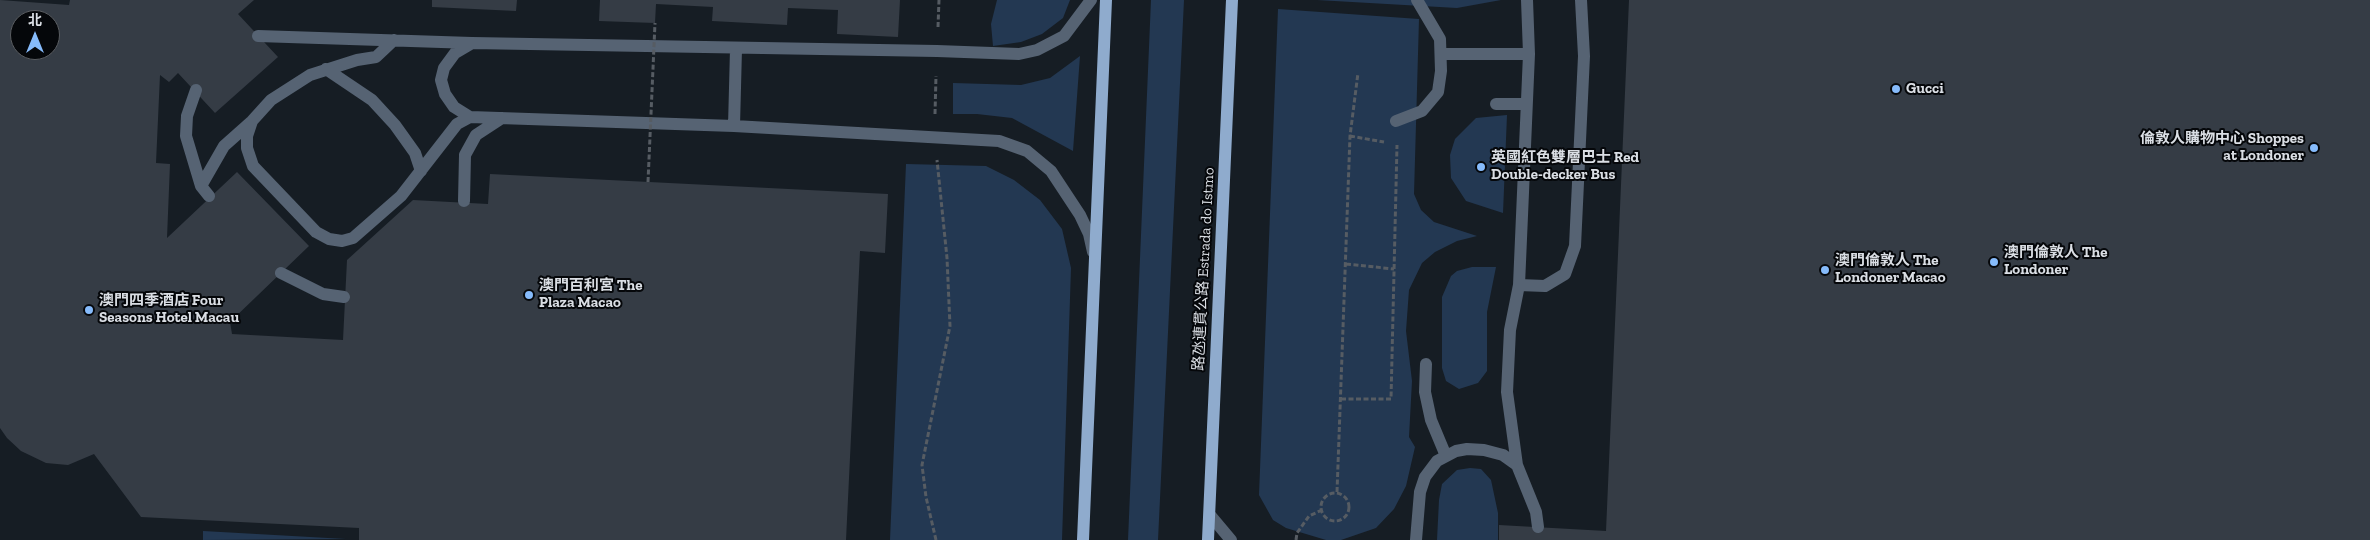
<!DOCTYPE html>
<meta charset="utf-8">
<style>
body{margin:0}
#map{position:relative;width:2370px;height:540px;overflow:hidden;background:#161d24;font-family:"Zilla Slab","Noto Sans SC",serif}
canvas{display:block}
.north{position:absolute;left:10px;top:10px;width:50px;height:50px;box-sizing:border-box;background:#05070a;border:1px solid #5a5d61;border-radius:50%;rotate:0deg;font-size:14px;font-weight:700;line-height:20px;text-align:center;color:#dadee4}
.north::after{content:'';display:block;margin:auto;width:18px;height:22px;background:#86bbfb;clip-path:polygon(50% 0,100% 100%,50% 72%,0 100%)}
</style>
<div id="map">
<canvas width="2370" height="540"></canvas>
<div class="north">北</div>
</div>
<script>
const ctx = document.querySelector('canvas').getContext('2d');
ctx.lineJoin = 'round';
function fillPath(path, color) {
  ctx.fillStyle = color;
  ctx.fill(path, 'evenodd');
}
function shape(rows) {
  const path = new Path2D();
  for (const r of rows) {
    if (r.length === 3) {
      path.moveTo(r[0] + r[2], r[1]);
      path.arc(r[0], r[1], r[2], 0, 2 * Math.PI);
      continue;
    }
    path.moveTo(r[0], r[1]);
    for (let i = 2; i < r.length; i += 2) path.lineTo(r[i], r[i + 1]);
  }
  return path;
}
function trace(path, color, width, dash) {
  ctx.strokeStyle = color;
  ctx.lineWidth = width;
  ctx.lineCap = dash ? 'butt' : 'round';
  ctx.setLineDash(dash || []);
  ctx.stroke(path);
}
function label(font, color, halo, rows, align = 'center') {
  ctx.font = font + ' "Zilla Slab","Noto Sans SC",serif';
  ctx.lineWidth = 4;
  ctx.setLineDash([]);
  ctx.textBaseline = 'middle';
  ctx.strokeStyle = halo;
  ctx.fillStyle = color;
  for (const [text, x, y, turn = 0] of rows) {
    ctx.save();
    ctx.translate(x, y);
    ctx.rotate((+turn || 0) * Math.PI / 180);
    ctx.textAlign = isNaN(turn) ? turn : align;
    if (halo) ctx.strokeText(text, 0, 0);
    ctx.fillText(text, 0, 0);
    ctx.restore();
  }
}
const green = shape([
 [997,0,1070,0,1063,18,1042,34,1021,42,993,46,991,24],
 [1151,0,1184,0,1158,540,1128,540],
 [1317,0,1501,0,1457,8],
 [1278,9,1419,19,1414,194,1421,210,1434,222,1477,236,1457,241,1435,252,1422,263,1409,290,1406,331,1412,381,1409,437,1415,447,1406,486,1394,509,1376,528,1341,540,1326,540,1286,528,1273,520,1259,495],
 [1080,56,1073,151,1012,118,977,114,953,114,953,83,1021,85,1050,78],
 [1507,115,1503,213,1466,201,1451,178,1450,155,1455,139,1476,118],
 [906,164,986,166,1014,180,1040,200,1062,229,1071,268,1062,540,890,540],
 [1472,267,1496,267,1487,312,1487,371,1478,383,1459,389,1446,381,1442,368,1442,297,1451,276,1457,271],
 [1470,468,1481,469,1491,480,1498,513,1498,540,1437,540,1439,500,1442,484,1457,470],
 [203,531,346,539,203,540]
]);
const building = shape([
 [0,0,69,5,70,0,254,0,238,14,278,57,215,113,178,73,169,82,160,75,156,163,170,164,167,238,237,172,309,246,230,322,232,334,343,340,347,260,413,200,488,204,490,174,888,194,885,253,860,251,846,540,359,540,359,528,141,517,94,454,68,465,46,463,21,451,7,438,0,428],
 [20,20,50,20,50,50,20,50],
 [432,0,517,0,516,11,432,7],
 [600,0,900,0,898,37,837,34,838,10,788,8,787,25,712,21,713,7,656,4,655,23,599,21],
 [1629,0,2370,0,2370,540,1499,540,1499,525,1606,531]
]);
const path = shape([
 [938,27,939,0],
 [935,114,936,76],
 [1350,136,1384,142],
 [1346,264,1394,269],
 [1341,399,1391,399,1397,145],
 [1337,492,1350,136,1358,73],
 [1335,507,14],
 [936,540,926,497,922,465,950,326,947,258,937,160],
 [1296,540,1297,533,1309,516,1322,510]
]);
const service = shape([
 [258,36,472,43,937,51,1019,54,1037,50,1064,36,1091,0],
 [394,40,376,57,357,60,310,75,271,100,252,121,247,136,247,148,253,166,316,232,329,239,342,241,353,238,401,196,457,124,470,117],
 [472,43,455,53,444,68,441,80,445,94,454,107,470,117,734,126,999,141,1027,151,1051,171,1080,215,1089,234,1093,252],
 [1442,54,1529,54],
 [326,69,372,100,395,125,415,153,421,171],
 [196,90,187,116,186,136,201,186,209,196],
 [1496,104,1526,104],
 [1396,121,1422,111,1438,92,1441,71,1440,39,1417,0],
 [734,126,736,49],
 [201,186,224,146,251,122],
 [464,201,465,155,476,135,502,118],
 [281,273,323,294,344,297],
 [1519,285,1545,286,1565,274,1575,246,1584,56,1581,0],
 [1426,364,1425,392,1431,420,1446,456],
 [1517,465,1507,392,1510,330,1519,285,1529,54,1527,0],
 [1210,515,1231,540],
 [1416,540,1420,492,1425,477,1437,461,1456,451,1467,449,1484,450,1503,455,1517,465,1536,512,1538,527]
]);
const primary = shape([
 [1083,540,1106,0],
 [1208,540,1232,0]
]);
const pathBridge = shape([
 [648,182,655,23]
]);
const markers = [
 [1896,89,5,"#86bbfb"],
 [2314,148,5,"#86bbfb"],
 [1481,167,5,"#86bbfb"],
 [1994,262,5,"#86bbfb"],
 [1825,270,5,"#86bbfb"],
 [529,295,5,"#86bbfb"],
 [89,310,5,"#86bbfb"]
];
const poiNames = [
 ["Gucci",1906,89],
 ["倫敦人購物中心 Shoppes",2304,139,"right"],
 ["at Londoner",2304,156,"right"],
 ["英國紅色雙層巴士 Red",1491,158],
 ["Double-decker Bus",1491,175],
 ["澳門倫敦人 The",2004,253],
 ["Londoner",2004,270],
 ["澳門倫敦人 The",1835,261],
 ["Londoner Macao",1835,278],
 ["澳門百利宮 The",539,286],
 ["Plaza Macao",539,303],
 ["澳門四季酒店 Four",99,301],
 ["Seasons Hotel Macau",99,318]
];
const streetNames = [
 ["路氹連貫公路 Estrada do Istmo",1204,269,-87]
];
fillPath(green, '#233852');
fillPath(building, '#353c45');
trace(path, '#565c63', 3, [5, 2.5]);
trace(service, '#566373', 12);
trace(primary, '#8fabcd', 12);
trace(pathBridge, '#565c63', 3, [5, 2.5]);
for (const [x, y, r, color] of markers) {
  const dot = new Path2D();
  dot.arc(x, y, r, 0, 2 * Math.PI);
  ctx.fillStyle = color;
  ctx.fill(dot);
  trace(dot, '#05070a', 2);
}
label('bold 15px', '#dadee4', '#05070a', poiNames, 'left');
label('15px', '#dadee4', '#05070a', streetNames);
</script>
